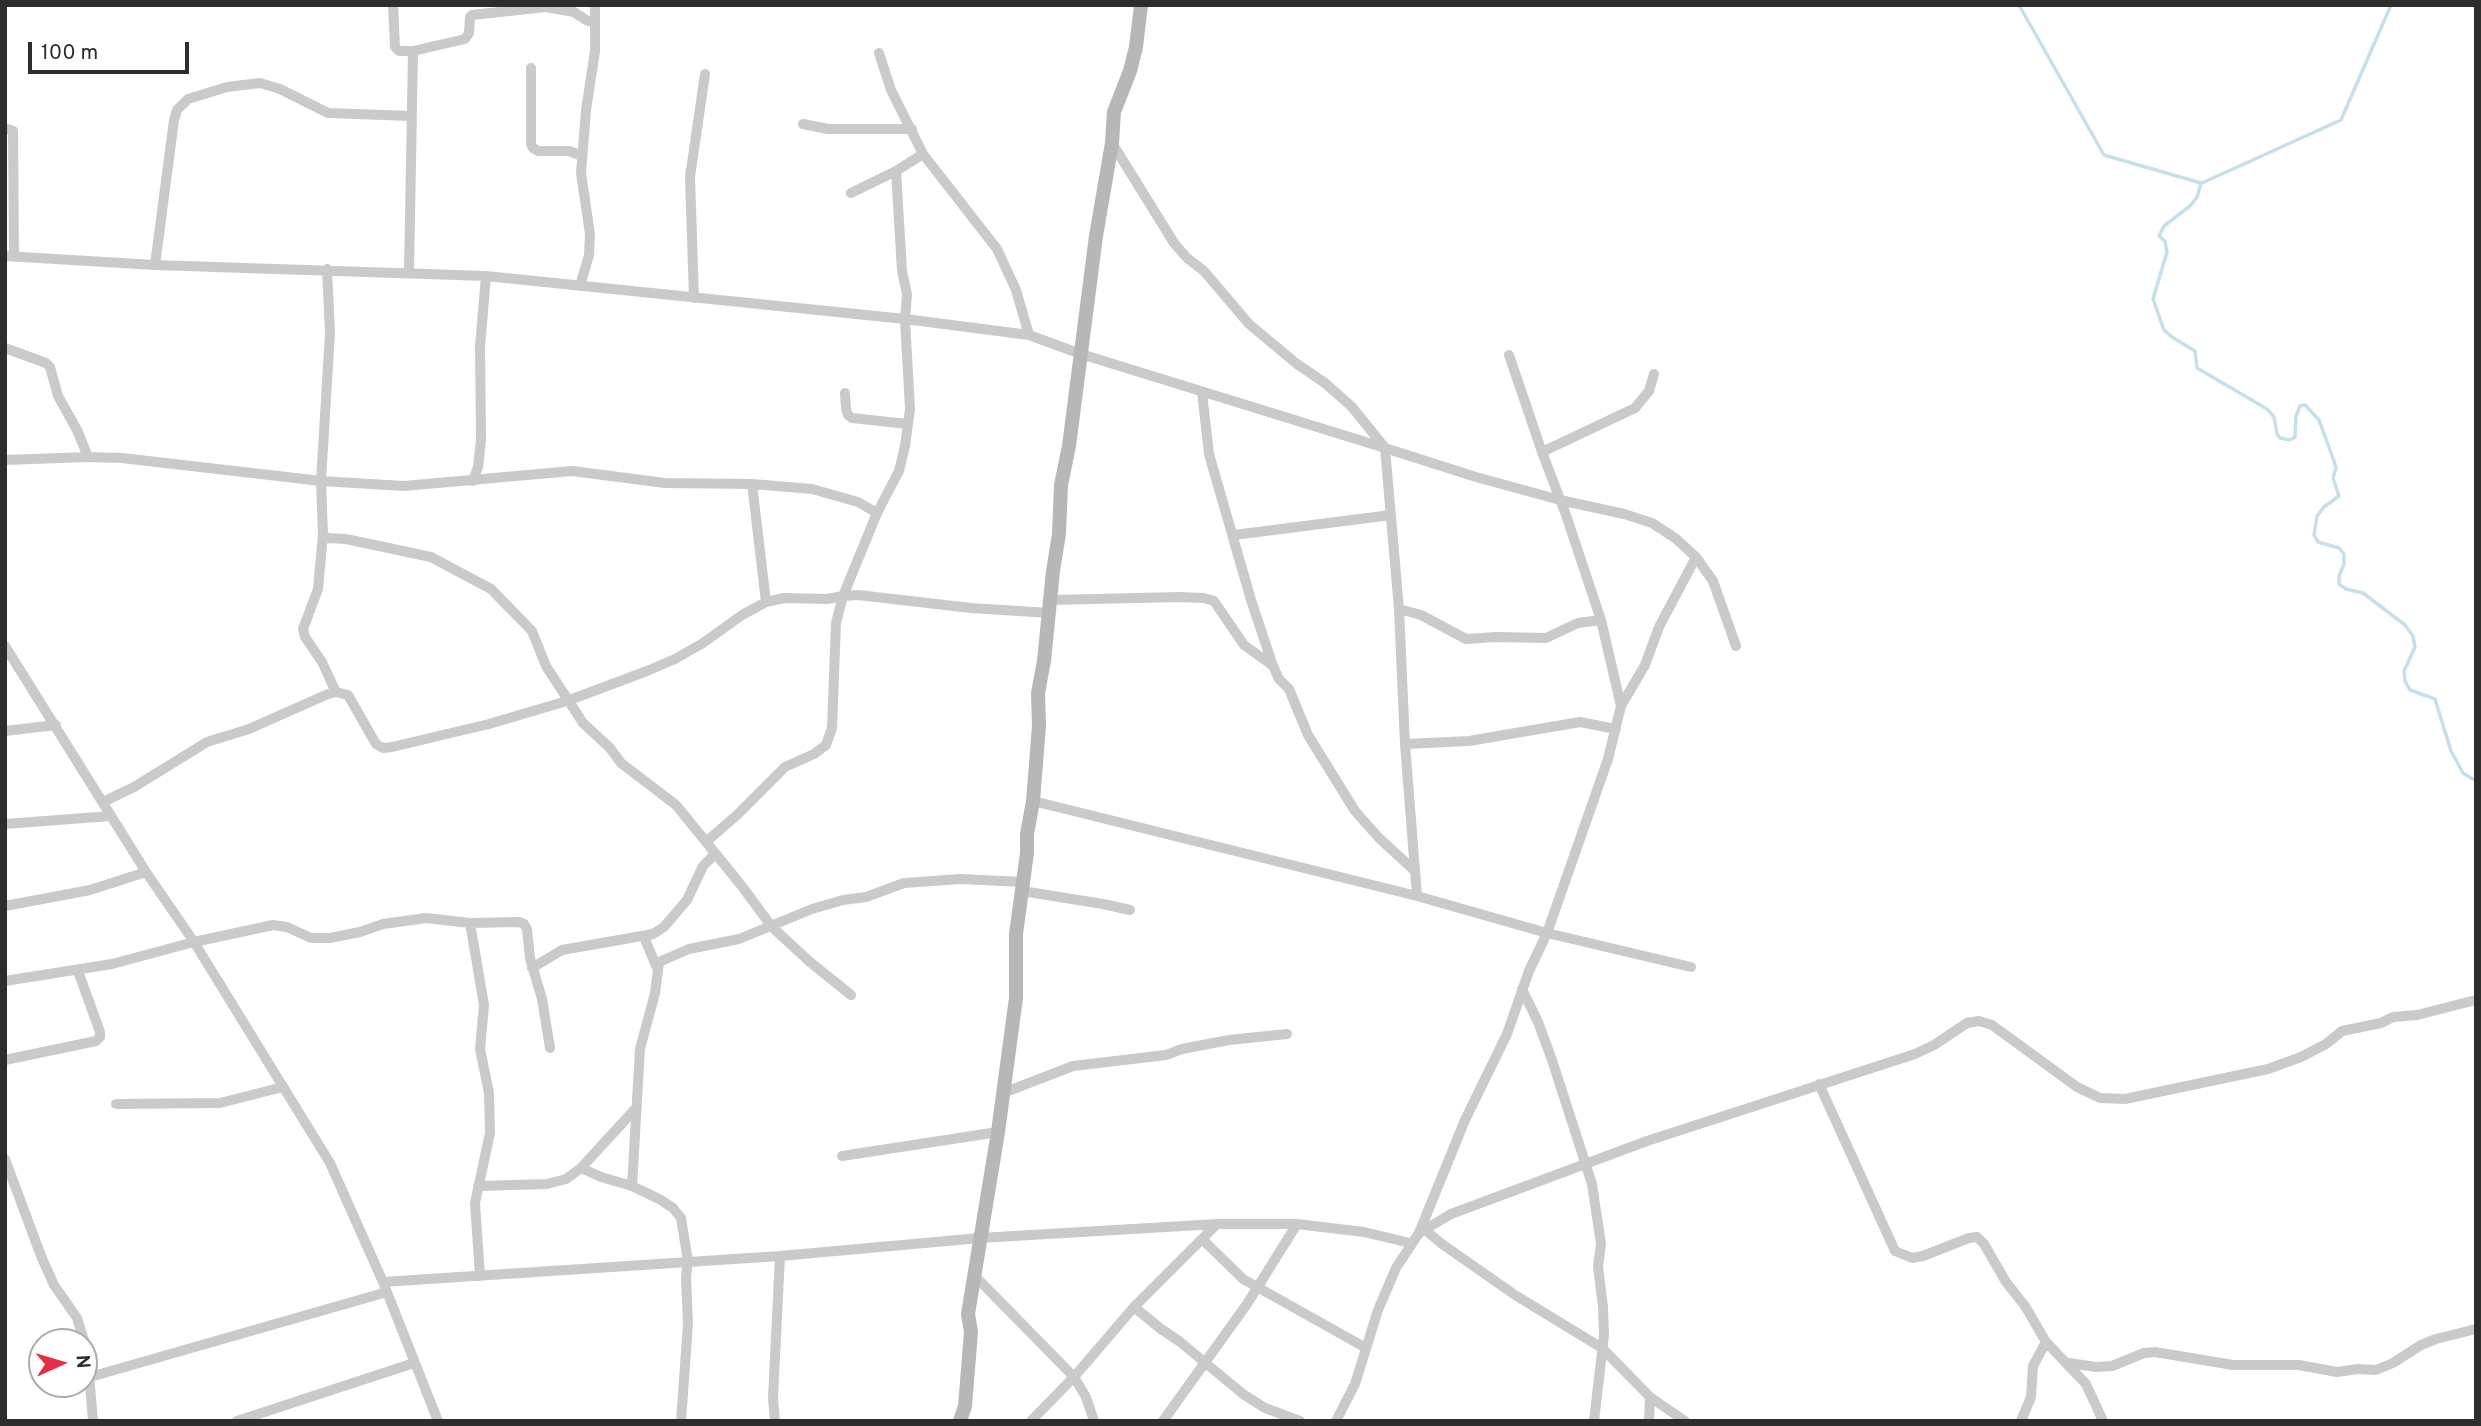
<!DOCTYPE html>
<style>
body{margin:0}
#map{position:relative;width:2481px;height:1426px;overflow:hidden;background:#fff;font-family:Overpass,sans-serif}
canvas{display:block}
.frame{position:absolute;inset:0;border:7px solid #2d2d2d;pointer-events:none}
.north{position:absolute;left:28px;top:1328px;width:70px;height:70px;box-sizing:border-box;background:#fff;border:2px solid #ababab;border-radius:50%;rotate:86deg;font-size:19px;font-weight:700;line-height:28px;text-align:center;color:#2d2d2d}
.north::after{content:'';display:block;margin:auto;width:24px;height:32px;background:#e42f47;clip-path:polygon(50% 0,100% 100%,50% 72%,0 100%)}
.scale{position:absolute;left:28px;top:42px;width:161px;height:32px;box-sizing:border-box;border:4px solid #2d2d2d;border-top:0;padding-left:9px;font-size:21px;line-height:24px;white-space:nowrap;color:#2d2d2d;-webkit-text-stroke:5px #fff;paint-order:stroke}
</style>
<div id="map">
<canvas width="2481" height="1426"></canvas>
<div class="frame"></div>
<div class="north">N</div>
<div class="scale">100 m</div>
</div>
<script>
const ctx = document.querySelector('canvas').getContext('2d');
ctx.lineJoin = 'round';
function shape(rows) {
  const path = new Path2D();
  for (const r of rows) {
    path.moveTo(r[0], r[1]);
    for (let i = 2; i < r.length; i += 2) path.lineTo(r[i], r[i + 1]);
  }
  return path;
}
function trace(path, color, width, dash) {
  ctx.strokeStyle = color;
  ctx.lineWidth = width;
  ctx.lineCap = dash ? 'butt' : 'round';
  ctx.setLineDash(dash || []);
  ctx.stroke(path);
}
const stream = shape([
 [2019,5,2104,155,2201,183,2197,197,2190,206,2164,226,2159,236,2165,241,2167,252,2153,299,2164,330,2172,337,2195,351,2197,368,2267,409,2274,417,2277,434,2280,438,2290,440,2295,437,2296,416,2300,406,2305,405,2319,420,2334,461,2336,468,2333,478,2339,496,2324,507,2317,516,2314,535,2318,542,2339,548,2344,554,2344,564,2339,576,2339,584,2346,589,2363,593,2405,625,2413,636,2415,647,2404,671,2405,681,2410,690,2435,699,2451,751,2463,773,2476,781],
 [2202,183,2341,120,2391,5]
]);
const street = shape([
 [393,5,395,47,399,51,413,51],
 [879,53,891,90,923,154,997,249,1016,290,1029,335],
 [531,68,531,144,533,148,538,151,569,151,582,156],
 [803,124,828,129,912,129],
 [5,128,13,131,14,256],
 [1112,143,1174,243,1187,258,1204,271,1249,324,1297,364,1325,383,1352,407,1385,448,1476,477,1560,500,1624,514,1652,523,1675,538,1696,557,1713,581,1736,646],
 [923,154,896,171,902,271,907,294,905,319,910,409,905,446,899,471,877,513,843,596,858,595,971,608,1050,613],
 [851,193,896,171],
 [5,256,155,265,486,276,905,319,1029,335,1081,354,1385,448,1399,609,1405,744,1417,896],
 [155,265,174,120,177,110,188,99,227,87,260,83,280,89,328,113,411,116],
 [327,269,330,333,321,481,323,534,327,538,346,539,431,557,491,589,532,631,546,666,583,723,610,748,621,763,676,805,741,885,772,927,810,962,851,995],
 [409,272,413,51,465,39,469,33,470,17,472,15,546,7,574,12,586,20,595,23],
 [580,286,589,255,590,234,581,173,586,110,595,51,595,5],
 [694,298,690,177,705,74],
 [5,348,46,363,50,367,58,396,77,430,88,457],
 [1509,355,1542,452],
 [1202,392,1209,454,1251,600,1273,666,1279,679,1289,689,1308,735,1355,811,1379,838,1415,871],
 [845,393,846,409,848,415,852,418,907,424],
 [5,460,88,457,122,458,321,481,404,486,572,471,665,483,752,484,812,489,858,502,877,513],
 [473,481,478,467,481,440,480,347,486,276],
 [752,484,766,602],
 [323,534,318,589,303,629,305,637,322,662,336,692],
 [1234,535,1391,515],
 [1051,600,1179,597,1204,598,1214,601,1244,645,1272,665],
 [1399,609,1421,615,1466,639,1496,637,1546,638,1578,623,1601,620],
 [5,646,146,872,194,942,330,1163,383,1282,438,1421],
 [1621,706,1601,620,1566,515,1542,452,1635,408,1649,391,1654,374],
 [5,731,56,725],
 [1405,744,1469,741,1580,722,1616,729],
 [1033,801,1417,896,1547,933,1691,967],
 [103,802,134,787,207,742,249,729,328,694,336,692,348,695,376,744,383,748,392,747,489,724,567,701,647,671,675,659,703,643,742,615,766,602,784,598,827,599,843,596],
 [5,824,111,816],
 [706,842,738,814,785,767,814,754,826,745,832,728,836,623,843,596],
 [1022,891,1103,904,1130,910],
 [5,906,90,890,146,872],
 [470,923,484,1005,480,1049,489,1093,490,1133,475,1203,480,1276],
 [644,937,657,968],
 [532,968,562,950,653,934,664,927,687,900,703,866,715,854],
 [5,981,112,964,194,942,273,925,287,927,311,938,330,938,360,932,383,924,426,918,470,923,519,922,524,924,527,929,530,958,542,999,550,1048],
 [1522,989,1538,1022,1552,1060,1592,1184,1601,1244,1598,1266,1603,1307,1604,1335,1594,1421],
 [5,1060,96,1041,100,1037,100,1032,78,971],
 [1819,1084,1895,1251,1912,1258,1923,1256,1969,1238,1977,1237,1984,1244,2006,1282,2025,1306,2046,1342,2086,1384,2103,1421],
 [1003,1093,1073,1066,1166,1055,1182,1049,1229,1040,1287,1034],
 [116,1104,220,1103,283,1087],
 [842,1156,998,1132],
 [5,1159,41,1256,54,1285,77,1318,87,1350,93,1421],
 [581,1168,601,1177,632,1186,661,1200,673,1208,681,1218,688,1261,686,1277,688,1323,681,1421],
 [478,1186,547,1184,566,1179,581,1168,637,1107],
 [632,1186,640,1049,655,993,659,962,689,949,739,939,812,909,843,900,866,897,904,883,960,879,1023,882],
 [1424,1229,1442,1244,1515,1295,1602,1348,1650,1397,1685,1421],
 [1419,1233,1465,1120,1507,1034,1529,971,1547,933,1608,759,1621,706,1645,665,1659,627,1696,557],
 [1202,1239,1243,1279,1366,1348],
 [973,1274,1074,1377,1086,1397,1094,1421],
 [383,1282,780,1256,980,1238,1217,1224,1297,1224,1364,1232,1410,1243],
 [1134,1307,1161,1329,1179,1341,1243,1394,1265,1408,1300,1421],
 [2069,1363,2096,1367,2112,1366,2144,1353,2155,1352,2233,1365,2299,1365,2337,1372,2358,1369,2376,1370,2393,1363,2421,1345,2436,1339,2476,1329],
 [90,1377,387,1292],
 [237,1421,414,1363],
 [775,1421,773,1398,780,1256],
 [1031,1421,1074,1377,1134,1307,1217,1224],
 [1163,1421,1247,1304,1297,1224],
 [1336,1421,1355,1384,1378,1310,1396,1268,1419,1233,1451,1214,1647,1141,1915,1054,1934,1045,1967,1023,1979,1021,1992,1025,2077,1087,2100,1098,2125,1099,2268,1069,2301,1057,2326,1044,2342,1031,2381,1023,2393,1017,2417,1015,2476,1000],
 [1649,1421,1650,1397],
 [2021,1421,2031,1397,2033,1366,2046,1342]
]);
const secondary = shape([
 [960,1421,965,1406,971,1332,968,1314,998,1132,1016,998,1016,934,1027,853,1027,834,1033,801,1039,726,1038,693,1044,661,1053,571,1059,534,1061,485,1069,446,1096,236,1112,143,1114,112,1130,71,1136,47,1141,5]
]);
trace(stream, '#c6dfeb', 3.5);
trace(street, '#cacaca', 10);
trace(secondary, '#b7b7b7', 14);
</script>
